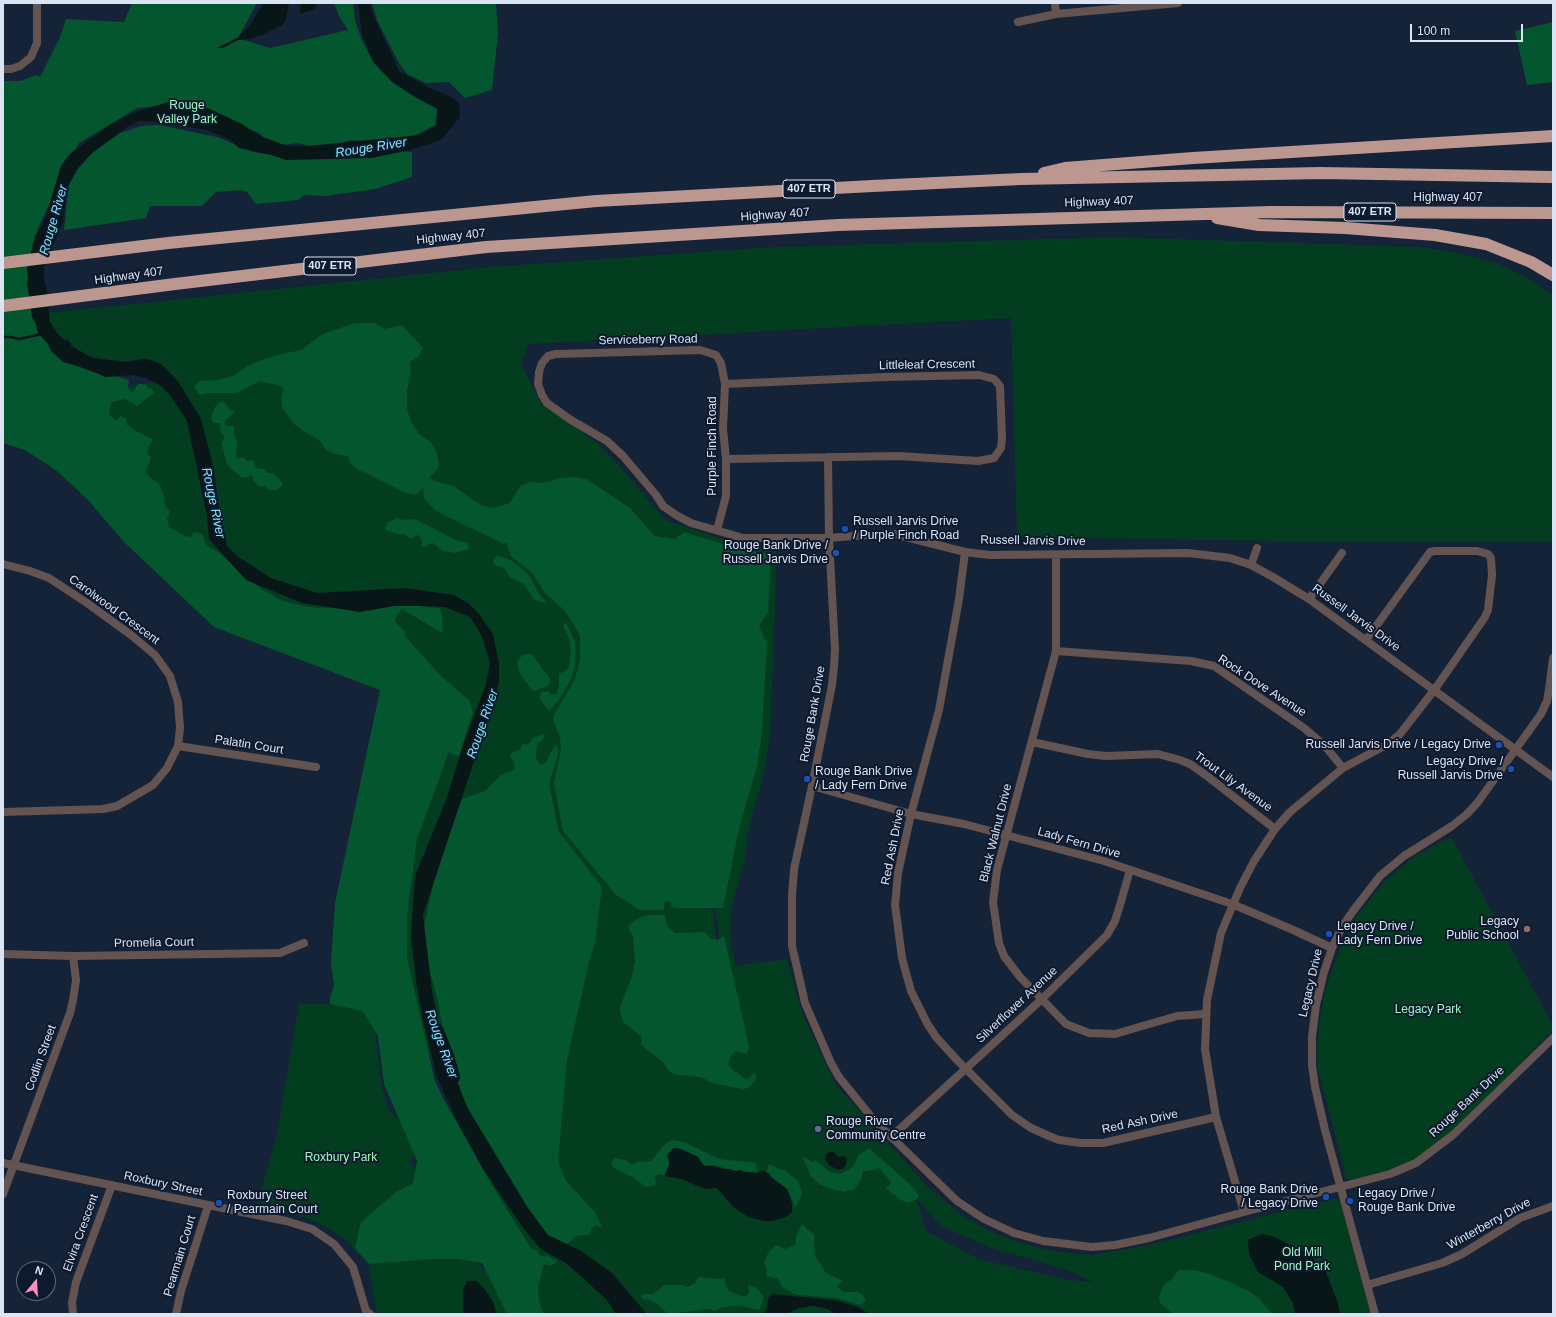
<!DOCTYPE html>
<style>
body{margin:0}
#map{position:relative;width:1556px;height:1317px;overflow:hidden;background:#152338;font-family:Arial,sans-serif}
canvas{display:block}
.frame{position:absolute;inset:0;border:4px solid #dae4f3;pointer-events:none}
.north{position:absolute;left:16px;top:1261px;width:40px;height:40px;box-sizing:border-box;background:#0c192e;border:1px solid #5e6a7d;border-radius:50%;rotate:18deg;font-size:11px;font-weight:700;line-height:16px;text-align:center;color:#dae4f3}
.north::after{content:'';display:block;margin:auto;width:14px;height:18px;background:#fe8ebb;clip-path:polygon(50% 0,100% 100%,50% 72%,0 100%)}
.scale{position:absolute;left:1410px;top:24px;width:113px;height:18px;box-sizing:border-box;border:2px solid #dae4f3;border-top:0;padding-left:5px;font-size:12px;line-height:14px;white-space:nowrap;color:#dae4f3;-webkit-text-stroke:3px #0c192e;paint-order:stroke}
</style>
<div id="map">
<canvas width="1556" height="1317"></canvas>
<div class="frame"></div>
<div class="north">N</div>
<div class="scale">100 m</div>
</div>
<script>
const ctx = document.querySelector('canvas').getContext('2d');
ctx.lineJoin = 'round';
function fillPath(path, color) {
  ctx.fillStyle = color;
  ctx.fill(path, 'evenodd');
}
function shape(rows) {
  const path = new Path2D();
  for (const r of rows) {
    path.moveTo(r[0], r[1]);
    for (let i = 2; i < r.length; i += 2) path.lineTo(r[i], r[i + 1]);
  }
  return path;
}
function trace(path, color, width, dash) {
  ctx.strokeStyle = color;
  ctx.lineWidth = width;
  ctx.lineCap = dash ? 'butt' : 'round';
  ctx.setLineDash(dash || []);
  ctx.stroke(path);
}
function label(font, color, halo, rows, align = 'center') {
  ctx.font = font + ' Arial,sans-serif';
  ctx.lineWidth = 4;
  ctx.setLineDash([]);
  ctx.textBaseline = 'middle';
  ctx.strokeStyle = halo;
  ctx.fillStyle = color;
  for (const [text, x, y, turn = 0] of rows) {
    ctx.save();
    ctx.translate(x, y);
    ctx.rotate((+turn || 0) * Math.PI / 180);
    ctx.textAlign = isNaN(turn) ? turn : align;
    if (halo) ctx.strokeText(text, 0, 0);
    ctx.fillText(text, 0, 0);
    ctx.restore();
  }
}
const green = shape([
 [1114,237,1421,247,1458,253,1497,263,1531,280,1553,296,1553,541,1285,541,1017,537,1011,318,528,344,521,364,539,400,597,443,624,471,665,520,746,547,775,547,776,558,775,613,770,733,765,769,748,832,745,859,732,905,730,920,731,947,736,966,787,959,802,1013,835,1084,927,1186,959,1213,989,1231,1023,1244,1058,1252,1092,1255,1149,1245,1336,1198,1340,1202,1371,1314,377,1314,369,1265,343,1237,311,1219,257,1206,277,1134,299,1004,372,1005,382,1088,389,1111,418,1135,411,1163,474,1261,492,1275,488,1202,398,972,400,880,455,727,310,618,224,579,159,525,90,431,100,392,175,378,161,364,151,360,143,359,119,362,87,355,72,345,68,340,57,334,47,321,46,313,490,267,775,247],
 [711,897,714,901,724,969,718,958],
 [887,1165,941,1226,992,1248,1068,1270,1093,1282,1069,1280,978,1259,926,1231,917,1201,899,1184],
 [1452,838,1553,1026,1553,1030,1451,1133,1416,1160,1394,1169,1353,1180,1347,1179,1317,1066,1319,1024,1325,991,1337,956,1356,917,1383,883,1415,856,1444,840]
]);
const forest = shape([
 [132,3,257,3,238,38,270,48,348,30,340,18,334,3,353,3,355,20,361,38,372,60,402,87,438,105,435,125,412,137,381,143,351,140,321,149,298,143,273,146,259,133,205,111,158,106,137,108,79,143,38,228,31,254,34,309,77,362,106,378,109,374,129,380,128,385,130,392,132,393,138,384,144,384,147,385,148,388,152,389,154,393,137,406,125,399,112,402,109,410,109,414,116,421,121,416,126,419,126,424,134,430,153,439,147,450,147,454,151,457,150,461,145,471,147,475,159,484,165,499,164,504,170,512,167,519,169,527,185,536,191,537,194,532,202,534,207,546,218,552,260,588,279,599,293,604,317,608,401,604,438,608,441,610,443,625,442,633,402,609,396,616,395,622,406,632,405,636,441,676,470,701,473,713,459,756,449,752,417,839,407,915,407,958,435,1081,442,1096,490,1182,532,1250,537,1250,540,1255,543,1257,546,1255,557,1261,556,1263,549,1266,545,1264,543,1267,538,1288,539,1301,544,1314,507,1314,482,1263,457,1259,431,1259,369,1264,355,1248,361,1222,396,1192,413,1183,417,1161,384,1084,378,1036,363,1011,330,1004,330,998,334,985,331,963,335,903,380,690,214,627,124,542,89,501,57,471,25,450,3,443,3,81,21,81,36,75,40,77,61,35,66,19,124,22],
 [372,3,496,3,498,33,492,90,465,98,449,82,426,83,407,74,399,63,377,20],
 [1553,22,1553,82,1527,85,1515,31],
 [159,125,217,137,253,152,273,155,391,151,412,152,412,177,375,189,325,196,304,195,298,200,256,204,247,192,241,190,216,192,202,206,150,206,146,218,64,230,69,184,78,169,92,153,120,133,142,126],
 [355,323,375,323,384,329,402,325,423,348,418,357,410,362,411,370,407,391,407,409,411,422,419,434,431,442,437,454,439,466,436,471,429,477,434,481,454,486,473,500,483,506,493,508,510,503,520,486,530,482,543,483,560,478,572,477,586,479,630,508,655,536,675,539,684,532,735,548,771,554,768,612,759,626,767,643,762,732,757,766,739,829,723,908,675,908,671,906,671,902,664,901,664,910,640,910,616,895,563,831,554,783,561,749,560,737,554,723,553,717,575,679,580,659,580,636,576,628,564,610,545,593,532,573,512,557,507,546,508,544,506,542,504,544,436,511,424,498,423,488,416,495,406,493,357,469,351,464,348,456,335,454,326,450,321,442,314,437,308,434,295,425,282,408,281,397,284,390,283,388,277,385,260,381,236,393,210,393,200,395,194,388,196,384,200,381,217,380,233,376,246,367,257,362,273,356,301,350,323,334],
 [221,401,227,405,229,409,235,412,225,421,225,424,226,426,233,426,234,427,234,435,237,441,237,447,236,457,238,459,244,457,246,461,253,460,256,468,264,469,267,473,273,473,282,482,283,485,276,490,270,490,265,486,258,486,253,480,253,476,251,475,245,478,241,477,231,469,227,464,221,442,225,438,221,432,220,423,214,423,211,419,214,408],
 [397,518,404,520,415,519,458,541,467,543,469,549,456,553,450,552,443,551,433,543,429,544,426,547,421,546,422,541,419,535,415,536,411,539,404,534,398,534,385,530,387,523],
 [497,555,512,561,529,575,541,597,546,601,545,603,533,599,524,584,510,577,504,568,495,565,493,561],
 [566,622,575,642,575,666,571,679,559,700,549,711,539,698,542,692,548,691,552,695,556,694,559,687,559,674,567,670,569,666,571,650,569,638,563,626],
 [529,654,532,654,536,660,550,679,551,683,546,687,533,691,520,674,517,663,522,655],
 [543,734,545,735,543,740,538,743,536,750,536,758,540,765,546,763,550,753,556,744,558,749,558,755,549,784,559,832,602,887,595,944,590,958,567,1060,558,1162,566,1181,595,1212,602,1228,596,1225,591,1229,589,1235,580,1235,575,1237,567,1244,544,1233,513,1195,457,1086,447,1058,439,1006,425,952,423,931,439,858,462,799,485,791,501,775,514,770,515,766,510,755,512,752,518,751,521,748,523,744,527,745,534,737,537,737],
 [648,915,665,915,667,926,675,933,705,932,710,938,718,940,724,936,749,1046,748,1051,746,1054,735,1051,732,1054,728,1064,731,1068,745,1079,748,1079,755,1072,756,1079,749,1088,743,1089,712,1083,701,1077,678,1075,670,1072,662,1061,641,1045,642,1040,641,1036,623,1022,620,1010,621,1004,632,976,635,962,633,937,628,927,634,921,641,917],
 [673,1140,684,1142,719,1159,756,1163,757,1172,735,1171,713,1165,705,1165,702,1164,698,1157,679,1148,673,1148,667,1154,669,1165,664,1175,659,1174,655,1176,656,1185,646,1187,634,1178,614,1168,611,1163,615,1158,625,1160,632,1165,638,1162,651,1161,666,1143],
 [869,1148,914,1188,918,1194,918,1197,916,1200,907,1203,901,1200,885,1188,889,1186,891,1182,879,1167,873,1170,862,1172,862,1178,854,1190,849,1190,844,1192,826,1187,818,1183,811,1176,803,1158,803,1156,813,1162,815,1160,830,1172,840,1174,850,1169,854,1165,858,1156],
 [769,1164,786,1171,798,1181,802,1193,797,1205,794,1207,793,1201,786,1188,766,1173],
 [802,1224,808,1230,814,1234,815,1256,826,1273,841,1280,843,1282,840,1283,837,1287,844,1292,858,1292,863,1295,866,1300,863,1303,860,1305,837,1298,798,1295,792,1293,782,1287,778,1279,766,1276,767,1269,764,1263,768,1253,776,1245,786,1249,796,1244,796,1237],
 [1178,1270,1193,1270,1208,1273,1247,1290,1260,1299,1272,1314,1173,1314,1160,1303,1159,1296,1164,1284,1172,1279],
 [698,1277,715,1279,725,1278,725,1285,729,1291,744,1297,749,1293,748,1285,757,1288,764,1298,759,1310,742,1306,732,1306,720,1308,716,1311,707,1309,668,1314,656,1303,651,1300,643,1299,640,1296,644,1294,653,1294,665,1285,683,1285,688,1287,695,1283]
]);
const water = shape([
 [264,3,289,3,286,21,282,25,264,34,250,39,238,40,223,48,217,48,237,38,249,26],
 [301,3,316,3,315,9,300,14],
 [358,3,371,3,371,10,399,71,428,87,451,97,459,103,460,117,441,140,410,150,372,158,286,160,271,155,239,148,229,139,207,130,159,122,139,121,127,127,92,153,77,169,67,188,63,222,44,267,44,279,47,291,50,322,60,337,65,341,68,340,72,345,71,344,71,346,92,358,128,362,143,359,151,360,161,364,178,381,201,419,214,469,217,494,227,546,240,558,271,578,317,593,404,588,454,595,468,603,479,614,493,634,499,663,499,681,496,695,423,915,432,991,444,1047,467,1107,528,1208,548,1235,581,1251,612,1273,647,1314,616,1314,606,1299,566,1263,541,1249,523,1228,483,1169,459,1125,437,1077,424,1025,416,981,411,936,415,876,446,800,466,736,485,688,490,664,483,639,477,628,470,617,445,607,419,606,394,606,360,612,302,603,246,580,209,539,207,516,187,421,170,395,161,386,144,377,133,375,107,377,77,366,63,362,51,351,48,344,38,333,35,322,32,317,27,283,28,278,27,270,35,236,42,226,48,210,61,166,65,160,72,152,110,125,134,112,169,102,200,106,210,109,242,124,258,135,287,146,308,146,420,135,437,125,437,109,415,97,392,82,374,63,362,34],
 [674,1148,681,1149,698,1157,704,1166,713,1166,724,1169,730,1169,735,1171,741,1170,744,1172,758,1173,761,1170,770,1174,771,1177,787,1189,792,1203,792,1212,786,1217,772,1221,764,1221,748,1217,732,1206,717,1188,705,1189,681,1179,665,1176,670,1162,667,1157,667,1156],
 [830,1152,834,1152,838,1157,843,1156,847,1158,846,1165,843,1169,836,1169,829,1165,825,1159,826,1154],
 [1262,1234,1275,1237,1314,1258,1316,1266,1326,1272,1338,1303,1340,1314,1295,1314,1293,1303,1283,1287,1258,1272,1249,1254,1248,1240],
 [467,1281,476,1281,484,1288,493,1302,497,1314,463,1314,463,1290],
 [772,1294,835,1300,858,1307,869,1314,836,1314,827,1309,813,1306,799,1308,787,1314,763,1314,767,1309,768,1298]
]);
const stream = shape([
 [3,337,11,337,19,339,42,334]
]);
const river = shape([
 [437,1031,448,1059,453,1077]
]);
const minor = shape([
 [1055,3,1056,14],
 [1018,22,1056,14,1178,3],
 [3,69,11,69,20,66,31,57,37,43,37,3],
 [725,384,886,377,979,375,994,379,1000,386,1002,438,1001,448,994,458,978,461,899,456,726,459],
 [828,457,829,538,835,650,834,666,832,685,812,786,794,869,792,896,792,946,805,1003,831,1063,839,1077,873,1119,957,1201,984,1219,1014,1233,1043,1241,1092,1247,1115,1245,1149,1238,1244,1212,1390,1174,1416,1163,1453,1135,1553,1038],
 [717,530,726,496,726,459,723,429,725,384,721,363,716,355,700,350,556,354,548,356,542,363,539,372,538,384,542,395,547,403,571,420,607,441,623,456,656,495,663,506,676,515,691,523,743,538,829,538,879,534,894,534,965,552,990,555,1188,553,1230,558,1251,565,1273,577,1309,599,1553,777],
 [965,552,959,599,939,710,911,814,898,873,895,905,902,958,911,991,927,1023,936,1037,957,1060,1012,1115,1031,1128,1049,1136,1059,1140,1081,1143,1103,1143,1216,1117],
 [1056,555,1056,651,997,870,993,902,999,943,1004,956,1020,977,1066,1024,1089,1033,1115,1034,1177,1016,1205,1014],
 [3,564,30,571,49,578,87,603,131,635,155,655,170,676,178,702,180,728,178,746,167,768,153,785,117,806,103,809,3,812],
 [1251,565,1257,548],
 [1309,599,1342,553],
 [1056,651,1191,661,1214,666,1304,728,1324,745,1343,768],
 [1032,742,1088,754,1106,756,1158,754,1180,760,1190,764,1207,776,1275,829],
 [178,746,316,767],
 [812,786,911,814,964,824,1104,861,1232,904,1291,929,1332,948],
 [3,954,73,956,280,953,304,943],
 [891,1137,1042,999,1107,935,1115,921,1120,905,1130,870],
 [3,1163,286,1221,312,1229,334,1244,353,1267,366,1311,370,1314],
 [3,1194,70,1013,73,1000,76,980,73,956],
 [1244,1212,1216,1117,1205,1049,1207,1000,1221,933,1240,888,1254,861,1275,829,1290,812,1343,768,1388,744,1400,734,1435,689,1485,617,1488,610,1492,575,1491,558,1488,554,1477,551,1435,551,1430,552,1366,640],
 [1367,1285,1442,1263,1462,1254,1520,1218,1553,1206],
 [73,1314,72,1302,76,1282,112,1185],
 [176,1314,181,1291,208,1206],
 [1375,1314,1325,1130,1315,1087,1312,1065,1312,1037,1316,1005,1324,972,1332,948,1342,927,1353,911,1380,876,1404,856,1452,826,1467,814,1478,802,1541,714,1547,701,1549,690,1553,658]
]);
const motorway = shape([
 [1044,173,1065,168,1193,158,1553,136],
 [1217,218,1259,225,1345,228,1435,235,1486,244,1531,262,1553,275],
 [3,263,168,243,596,201,872,186,1021,179,1321,173,1553,177],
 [3,306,175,284,486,247,838,225,1271,212,1553,213]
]);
const markers = [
 [845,529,4,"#1a4fb4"],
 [836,553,4,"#1a4fb4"],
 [1499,745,4,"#1a4fb4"],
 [1511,769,4,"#1a4fb4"],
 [807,779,4,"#1a4fb4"],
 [1527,929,4,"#8d6e63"],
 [1329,934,4,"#1a4fb4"],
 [818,1129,4,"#5c6f8a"],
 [1326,1197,4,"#1a4fb4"],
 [1350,1201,4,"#1a4fb4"],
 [219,1203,4,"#1a4fb4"]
];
const shields = [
 [809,189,52],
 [1370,212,52],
 [330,266,52]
];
const shieldNames = [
 ["407 ETR",809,189],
 ["407 ETR",1370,212],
 ["407 ETR",330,266]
];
const parkNames = [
 ["Rouge",187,106],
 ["Valley Park",187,120],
 ["Legacy Park",1428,1010],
 ["Roxbury Park",341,1158],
 ["Old Mill",1302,1253],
 ["Pond Park",1302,1267]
];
const streetNames = [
 ["Highway 407",1448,198],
 ["Highway 407",1099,202,-2],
 ["Highway 407",775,215,-4],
 ["Highway 407",451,237,-6],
 ["Highway 407",129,276,-8],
 ["Serviceberry Road",648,340,-1],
 ["Littleleaf Crescent",927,365,-1],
 ["Purple Finch Road",713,446,-90],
 ["Russell Jarvis Drive",1033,541,1],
 ["Carolwood Crescent",114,610,36],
 ["Russell Jarvis Drive",1356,618,36],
 ["Rock Dove Avenue",1262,686,33],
 ["Rouge Bank Drive",813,714,-80],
 ["Palatin Court",249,745,9],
 ["Trout Lily Avenue",1233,782,36],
 ["Black Walnut Drive",996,833,-76],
 ["Lady Fern Drive",1079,843,16],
 ["Red Ash Drive",893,847,-79],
 ["Promelia Court",154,943,-1],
 ["Legacy Drive",1311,983,-77],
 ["Silverflower Avenue",1017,1005,-43],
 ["Codlin Street",41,1058,-70],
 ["Rouge Bank Drive",1467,1102,-43],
 ["Red Ash Drive",1140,1122,-12],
 ["Roxbury Street",163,1184,12],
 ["Winterberry Drive",1489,1224,-29],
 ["Elvira Crescent",81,1233,-70],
 ["Pearmain Court",180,1256,-73]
];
const poiNames = [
 ["Russell Jarvis Drive",853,522],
 ["/ Purple Finch Road",853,536],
 ["Rouge Bank Drive /",828,546,"right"],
 ["Russell Jarvis Drive",828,560,"right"],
 ["Russell Jarvis Drive / Legacy Drive",1491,745,"right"],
 ["Legacy Drive /",1503,762,"right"],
 ["Russell Jarvis Drive",1503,776,"right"],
 ["Rouge Bank Drive",815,772],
 ["/ Lady Fern Drive",815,786],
 ["Legacy",1519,922,"right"],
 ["Public School",1519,936,"right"],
 ["Legacy Drive /",1337,927],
 ["Lady Fern Drive",1337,941],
 ["Rouge River",826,1122],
 ["Community Centre",826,1136],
 ["Rouge Bank Drive",1318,1190,"right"],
 ["/ Legacy Drive",1318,1204,"right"],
 ["Legacy Drive /",1358,1194],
 ["Rouge Bank Drive",1358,1208],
 ["Roxbury Street",227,1196],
 ["/ Pearmain Court",227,1210]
];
const waterNames = [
 ["Rouge River",371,148,-9],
 ["Rouge River",54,220,-74],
 ["Rouge River",213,503,78],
 ["Rouge River",483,724,-71],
 ["Rouge River",441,1044,70]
];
fillPath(green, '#033d20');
fillPath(forest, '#04562f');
fillPath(water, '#091618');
trace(stream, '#091618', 2.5);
trace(river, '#091618', 14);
trace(minor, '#635451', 8);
trace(motorway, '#bc9790', 12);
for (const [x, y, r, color] of markers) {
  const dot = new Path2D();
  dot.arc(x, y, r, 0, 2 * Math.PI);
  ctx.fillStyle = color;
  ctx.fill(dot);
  trace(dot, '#0c192e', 1.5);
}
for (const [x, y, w] of shields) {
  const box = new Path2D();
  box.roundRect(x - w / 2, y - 9, w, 18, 3);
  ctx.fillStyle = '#0c192e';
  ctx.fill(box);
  trace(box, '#dae4f3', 1);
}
label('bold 11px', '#dae4f3', null, shieldNames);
label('12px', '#9afbbd', '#0c192e', parkNames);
label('12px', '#dae4f3', '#0c192e', streetNames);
label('12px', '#dae4f3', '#0c192e', poiNames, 'left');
label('italic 13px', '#7de7f9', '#0c192e', waterNames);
</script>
